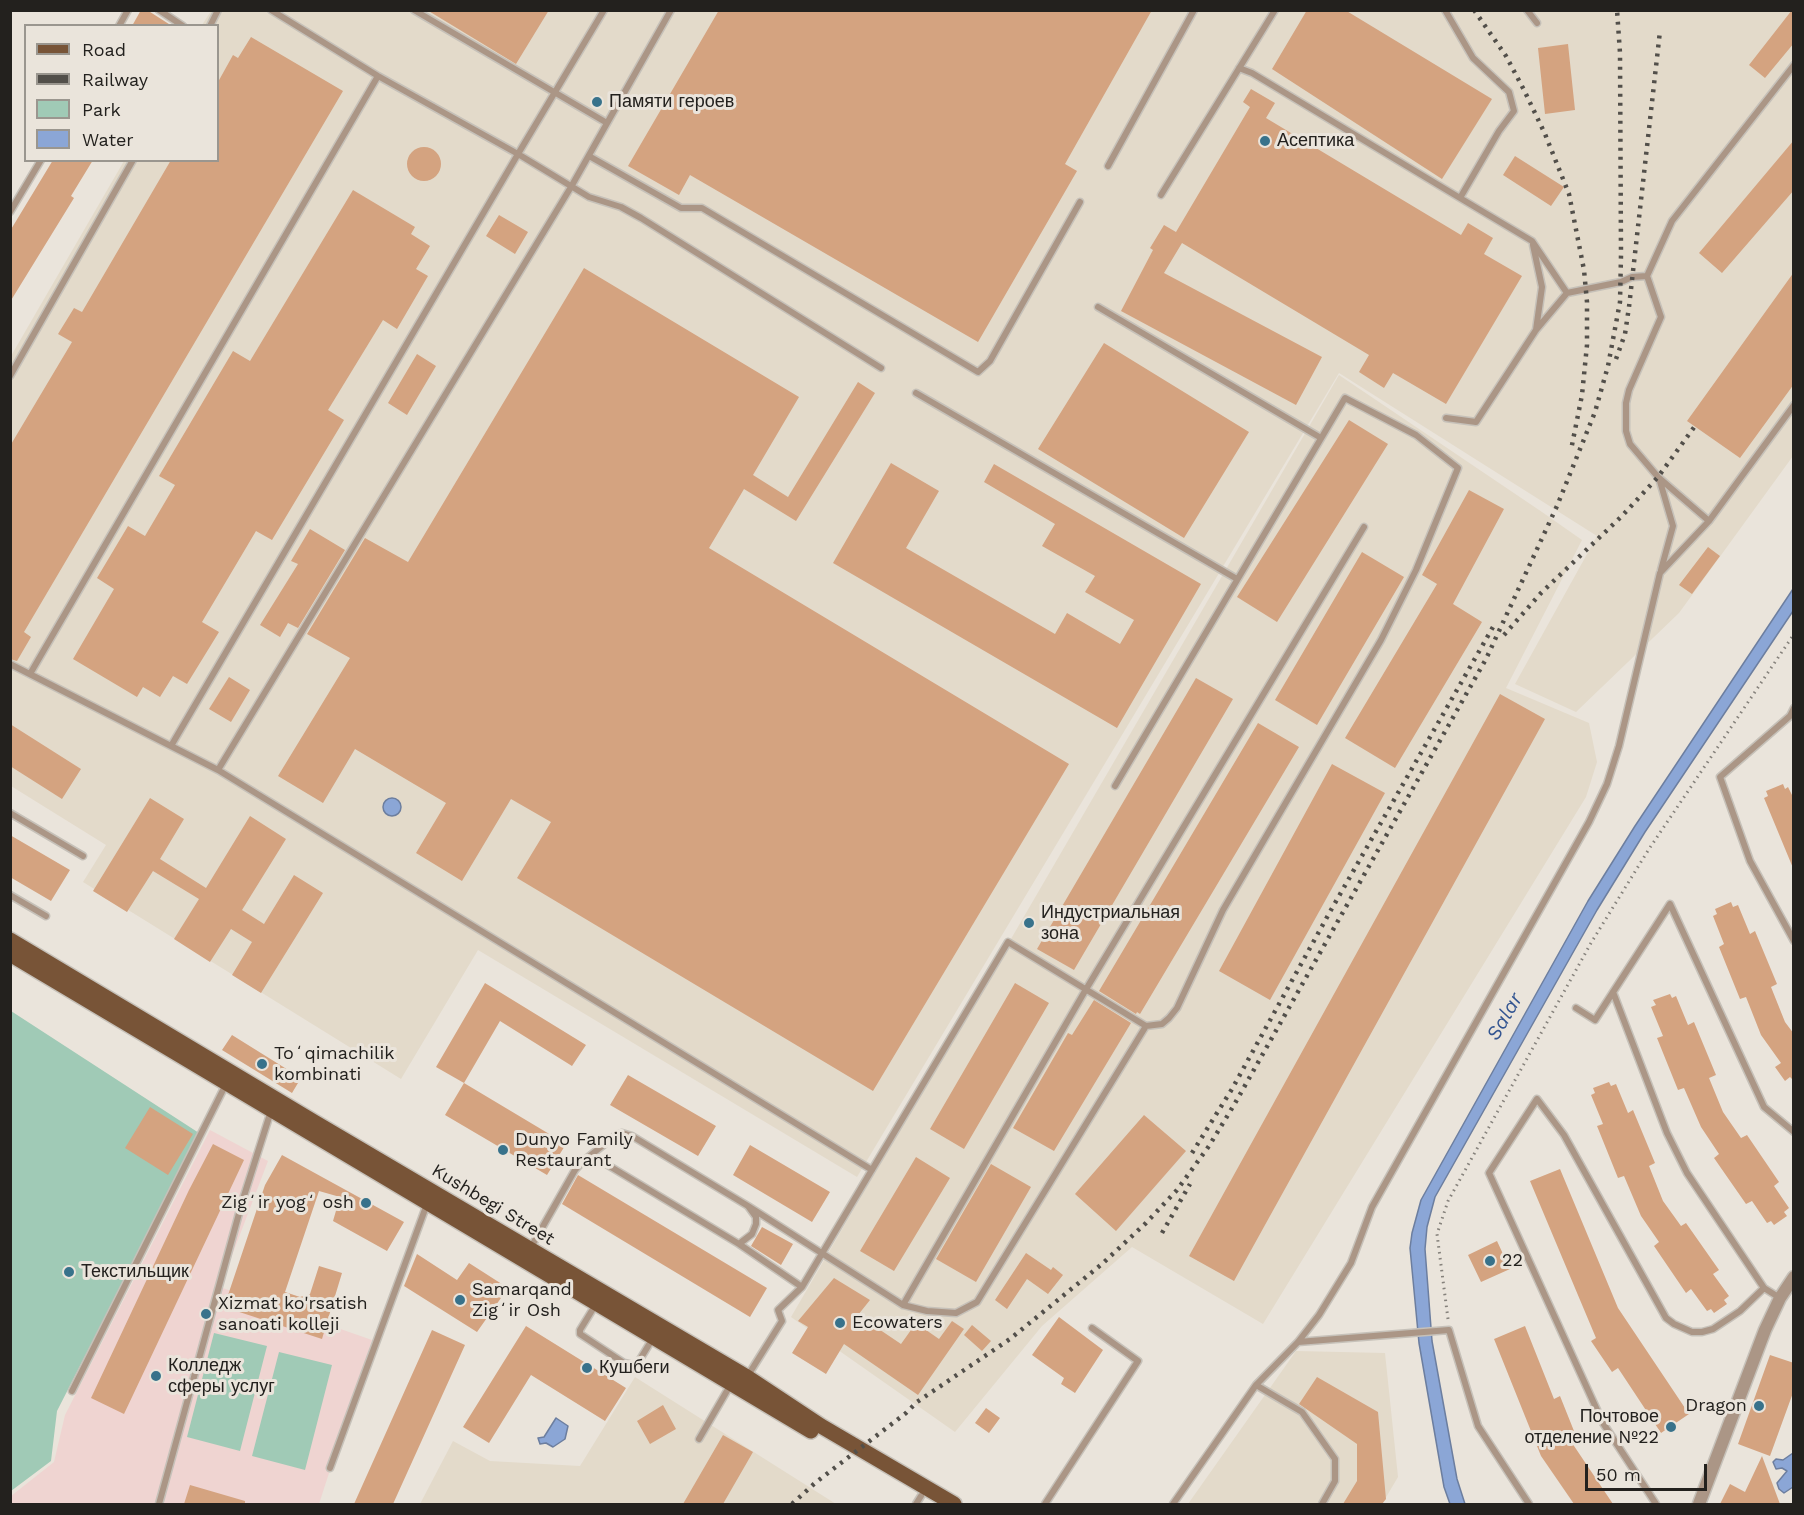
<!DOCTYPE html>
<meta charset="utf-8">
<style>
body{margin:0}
#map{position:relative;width:1804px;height:1515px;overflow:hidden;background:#eae4db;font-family:"Work Sans",sans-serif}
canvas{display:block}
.frame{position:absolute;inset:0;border:12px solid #23211e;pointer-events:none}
.legend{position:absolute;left:24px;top:24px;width:195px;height:138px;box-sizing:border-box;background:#eae4db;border:2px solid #9a968f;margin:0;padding:8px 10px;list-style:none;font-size:18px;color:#23211e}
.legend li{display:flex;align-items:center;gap:12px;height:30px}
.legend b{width:30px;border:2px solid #9a968f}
.scale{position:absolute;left:1585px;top:1464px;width:122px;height:27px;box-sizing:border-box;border:3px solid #23211e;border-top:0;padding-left:8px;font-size:18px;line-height:21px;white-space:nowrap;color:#23211e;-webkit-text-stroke:4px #eae4db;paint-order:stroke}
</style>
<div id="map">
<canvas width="1804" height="1515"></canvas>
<div class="frame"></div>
<ul class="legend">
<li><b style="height:8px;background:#785437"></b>Road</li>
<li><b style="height:8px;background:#524f4a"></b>Railway</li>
<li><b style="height:16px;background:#a0cab6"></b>Park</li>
<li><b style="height:16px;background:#8ba6d6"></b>Water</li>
</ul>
<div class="scale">50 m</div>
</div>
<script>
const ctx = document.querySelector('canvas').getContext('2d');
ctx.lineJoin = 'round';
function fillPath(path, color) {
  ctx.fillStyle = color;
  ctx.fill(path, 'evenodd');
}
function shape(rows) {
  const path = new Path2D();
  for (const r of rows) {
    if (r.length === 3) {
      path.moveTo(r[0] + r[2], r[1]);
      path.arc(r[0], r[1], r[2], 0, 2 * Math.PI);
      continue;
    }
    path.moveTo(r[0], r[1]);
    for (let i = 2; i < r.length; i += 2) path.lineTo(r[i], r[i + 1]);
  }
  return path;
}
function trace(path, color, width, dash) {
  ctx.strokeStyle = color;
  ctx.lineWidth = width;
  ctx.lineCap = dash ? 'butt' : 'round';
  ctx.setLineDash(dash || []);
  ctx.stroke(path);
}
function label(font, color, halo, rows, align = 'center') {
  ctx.font = font + ' "Work Sans",sans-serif';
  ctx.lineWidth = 6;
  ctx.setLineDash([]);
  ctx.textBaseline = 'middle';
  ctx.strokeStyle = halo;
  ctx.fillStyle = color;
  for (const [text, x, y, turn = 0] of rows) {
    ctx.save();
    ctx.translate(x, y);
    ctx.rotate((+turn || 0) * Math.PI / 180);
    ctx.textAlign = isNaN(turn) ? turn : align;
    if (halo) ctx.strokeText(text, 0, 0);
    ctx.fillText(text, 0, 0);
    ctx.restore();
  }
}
const built = shape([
 [211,11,1793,11,1793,456,1679,613,1576,712,1515,684,1597,536,1339,373,857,1177,478,950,401,1079,83,882,106,845,11,786,11,356,124,161,218,160,218,26,202,25],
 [1339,375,1542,512,1582,540,1506,688,1589,723,1597,762,1586,797,1263,1324,1132,1247,1042,1326,955,1432,791,1317],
 [1296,1351,1385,1353,1398,1477,1382,1504,1188,1504],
 [635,1377,836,1504,420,1504,453,1441,490,1461,580,1466]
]);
const education = shape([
 [210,1130,268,1161,220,1287,372,1340,319,1504,11,1504,11,1496,54,1462,65,1415]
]);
const green = shape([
 [11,1011,199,1133,57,1411,51,1461,11,1491],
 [214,1333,267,1346,240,1451,187,1437],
 [279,1352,332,1365,305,1470,252,1456]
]);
const water = shape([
 [1793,589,1793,611,1645,832,1597,910,1435,1197,1427,1227,1425,1249,1432,1341,1457,1479,1465,1504,1450,1504,1444,1487,1419,1343,1410,1248,1412,1233,1421,1200,1588,901,1635,826,1793,589],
 [392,807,9],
 [556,1418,568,1426,565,1439,553,1447,546,1443,540,1444,538,1438,544,1437,556,1418],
 [1793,1453,1793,1487,1784,1493,1779,1489,1777,1483,1787,1471,1782,1468,1776,1469,1773,1462,1776,1459,1783,1460,1793,1453]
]);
const building = shape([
 [141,10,147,10,172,26,132,26],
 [427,10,549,10,516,64],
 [719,10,1152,10,1065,164,1077,171,978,342,690,175,679,195,628,166],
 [1307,10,1345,10,1492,99,1442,179,1272,69],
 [1792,10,1794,43,1765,78,1749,65],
 [251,37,343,91,24,632,31,637,17,661,10,659,10,446,72,342,58,334,74,308,82,312,171,160,218,160,218,82,233,55,238,58],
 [1568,44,1575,110,1545,114,1538,48],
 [1251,89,1275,103,1266,118,1461,235,1468,223,1493,238,1484,254,1522,276,1446,404,1393,373,1384,388,1359,372,1369,355,1182,243,1164,273,1322,357,1296,405,1121,311,1153,250,1150,248,1164,225,1176,232,1250,107,1243,102],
 [1794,140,1794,190,1722,273,1699,253],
 [424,164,17],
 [1515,156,1564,187,1551,206,1503,175],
 [53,160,93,160,71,196,74,198,10,302,10,231],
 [353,190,415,227,411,234,430,246,416,269,428,276,397,329,383,320,328,410,344,420,272,540,256,531,202,622,219,632,187,684,173,676,160,697,143,687,137,697,73,659,114,589,97,578,128,526,145,536,175,485,159,476,233,351,250,361],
 [499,215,528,232,515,254,486,236],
 [584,268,799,397,753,475,788,497,858,382,875,393,796,521,744,489,709,548,1069,764,873,1091,517,878,551,822,511,799,462,881,416,853,446,803,355,749,323,803,278,776,350,658,307,634,365,538,408,562],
 [1794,272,1794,384,1740,458,1687,421],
 [1104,343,1249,432,1184,538,1038,449],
 [417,354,436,366,407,415,388,403],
 [1349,420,1388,444,1277,622,1237,597],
 [891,463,939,491,906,548,1055,634,1067,613,1120,644,1134,620,1085,592,1095,576,1042,546,1055,524,984,482,994,464,1201,584,1117,728,833,563],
 [1469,490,1504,509,1453,604,1482,622,1395,768,1345,738,1437,584,1422,575],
 [310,529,345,550,298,628,288,623,280,637,260,625,298,564,291,561],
 [1708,547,1720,556,1692,594,1679,585],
 [1362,552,1404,577,1317,725,1275,700],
 [229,677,250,690,231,722,209,709],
 [1196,678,1233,699,1074,970,1037,949],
 [1500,694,1545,719,1234,1281,1189,1256],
 [1258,723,1299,747,1140,1014,1137,1012,1136,1014,1099,991],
 [10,724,81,769,62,799,10,766],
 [1332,764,1385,793,1270,1000,1219,971],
 [1783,784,1785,789,1788,787,1794,799,1793,868,1764,798,1768,796,1766,791],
 [150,798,184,819,160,859,206,888,250,816,286,839,242,910,264,924,294,875,323,893,261,993,232,975,252,942,231,929,210,962,174,939,199,899,153,871,127,912,93,891],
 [10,835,70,870,51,901,10,877],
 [1731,902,1733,907,1738,905,1750,934,1755,931,1777,984,1771,987,1785,1022,1794,1034,1794,1081,1790,1077,1785,1081,1775,1067,1781,1063,1761,1035,1746,997,1740,999,1719,947,1724,944,1713,916,1717,914,1715,909],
 [485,983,586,1045,572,1066,500,1021,464,1083,436,1067],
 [1015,983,1049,1003,964,1149,930,1129],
 [1670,994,1672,998,1676,996,1688,1025,1694,1022,1716,1075,1709,1078,1723,1112,1741,1138,1747,1135,1779,1182,1774,1186,1789,1208,1784,1212,1787,1216,1774,1225,1771,1221,1767,1223,1752,1201,1746,1204,1714,1158,1719,1154,1701,1127,1684,1088,1678,1090,1657,1038,1663,1036,1651,1007,1656,1005,1653,1000],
 [1094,1000,1131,1023,1054,1151,1013,1128,1068,1033,1072,1035],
 [232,1035,301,1078,292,1093,222,1050],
 [628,1075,716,1126,698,1156,610,1105],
 [1609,1082,1611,1086,1616,1084,1628,1113,1633,1110,1655,1163,1649,1166,1663,1201,1681,1226,1686,1223,1719,1270,1713,1274,1729,1296,1724,1300,1727,1304,1714,1313,1711,1309,1707,1311,1691,1289,1686,1293,1654,1246,1659,1242,1641,1216,1624,1176,1618,1178,1597,1126,1603,1124,1591,1095,1595,1093,1593,1088],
 [464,1083,566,1144,547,1175,445,1115],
 [150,1107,193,1134,168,1175,125,1148],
 [1144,1115,1186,1151,1116,1231,1075,1194],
 [213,1144,244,1160,124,1414,91,1398,189,1190],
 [750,1145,830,1192,812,1222,733,1175],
 [282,1155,404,1222,387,1251,333,1221,340,1197,319,1191,285,1292,300,1297,310,1294,319,1266,342,1273,322,1339,224,1307,265,1185],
 [916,1157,950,1178,894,1271,860,1251],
 [991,1164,1031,1187,976,1282,936,1259],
 [1560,1169,1618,1308,1689,1414,1661,1433,1618,1368,1612,1372,1591,1341,1596,1338,1530,1181],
 [578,1175,767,1288,750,1317,562,1204],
 [762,1227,793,1244,781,1265,751,1246],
 [1497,1241,1510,1269,1481,1282,1468,1255],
 [1026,1253,1051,1270,1053,1267,1063,1275,1048,1294,1027,1279,1007,1309,995,1300],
 [417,1254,457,1280,469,1263,508,1288,477,1332,404,1286],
 [834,1278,870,1300,858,1315,901,1344,916,1323,939,1339,952,1321,964,1329,918,1395,844,1344,826,1374,792,1353,808,1327,798,1321],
 [1059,1317,1103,1350,1075,1393,1061,1384,1064,1378,1032,1355],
 [972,1325,991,1341,982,1351,964,1335],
 [526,1326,626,1388,605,1421,531,1375,489,1443,463,1427],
 [1525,1326,1554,1399,1560,1396,1574,1431,1566,1434,1613,1504,1574,1504,1541,1456,1494,1339],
 [432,1330,465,1345,393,1504,354,1504],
 [1770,1355,1794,1363,1794,1390,1770,1456,1738,1444],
 [1317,1377,1378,1412,1386,1499,1382,1504,1343,1504,1357,1481,1357,1444,1299,1404],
 [663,1405,676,1429,650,1444,637,1421],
 [986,1408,1000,1418,989,1433,975,1423],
 [723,1435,753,1452,723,1504,683,1504],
 [1762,1456,1780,1504,1720,1504,1730,1484,1745,1492],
 [190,1485,245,1501,245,1504,184,1504]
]);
const path = shape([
 [1448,1319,1437,1234,1448,1201,1591,943,1649,849,1794,634]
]);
const service = shape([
 [159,10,183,26],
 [271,10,378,76,518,154,589,197,621,207,641,218,881,368],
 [414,10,607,123],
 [1445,10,1473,58,1509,92,1514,111,1499,131,1460,198,1532,241,1567,293],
 [1527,10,1537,23],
 [119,26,128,10],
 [210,26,218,10],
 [1239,68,1252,73,1460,198],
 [589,156,681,208,702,208,978,372,990,361,1080,202],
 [1108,166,1194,10],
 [1161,195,1275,10],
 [10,212,41,160],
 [1533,245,1542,287,1536,330],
 [1647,276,1672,221,1794,65],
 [1098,307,1321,438],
 [10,376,133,160],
 [916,393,1237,579],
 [1446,418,1476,422,1536,330,1567,293,1621,282,1632,277,1647,276,1661,317,1629,390,1626,403,1626,431,1630,444,1658,477,1709,521],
 [1659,478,1673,526,1661,570],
 [10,664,218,770,872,1170],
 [30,674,378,76],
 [1794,708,1790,716,1720,777,1750,861,1794,941],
 [171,746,518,154,604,10],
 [218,770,571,187,671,10],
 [10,813,83,856],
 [10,895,46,916],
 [1613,992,1667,1133,1687,1173,1764,1288,1780,1298],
 [1576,1008,1595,1020,1670,904,1764,1107,1794,1132],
 [748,1206,903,1305,927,1311,956,1313,977,1302,1146,1026],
 [739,1244,802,1287],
 [530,1249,575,1170,582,1162,616,1135,622,1133,632,1136,748,1206,756,1217,756,1224,752,1234,739,1244,591,1155],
 [596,1304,580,1330,580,1334,624,1363,633,1365,639,1361,653,1338],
 [903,1305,1085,991,1364,527],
 [1298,1342,1449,1330,1478,1426,1529,1504],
 [747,1377,782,1321,778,1310,802,1287,1008,942,1146,1026,1162,1024,1169,1018,1177,1008,1223,910,1381,640,1416,570,1458,468,1416,435,1345,398,1115,786],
 [1256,1385,1302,1412,1335,1459,1335,1481,1322,1504],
 [72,1391,226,1084],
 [699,1439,731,1384],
 [330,1468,427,1204],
 [159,1504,243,1199,271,1111],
 [916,1504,921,1496],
 [1045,1504,1138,1361,1092,1328],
 [1173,1504,1256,1385,1298,1342,1319,1315,1351,1263,1372,1207,1589,822,1607,784,1619,746,1660,573,1709,521,1794,405],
 [1656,1504,1603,1423,1489,1173,1537,1099,1564,1135,1666,1318,1674,1324,1692,1332,1702,1332,1713,1329,1740,1311,1764,1288]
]);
const minor = shape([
 [1699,1504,1765,1330,1780,1298,1794,1277]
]);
const primary = shape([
 [10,940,314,1122,747,1377,821,1426,954,1504],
 [10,954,811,1431]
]);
const rail = shape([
 [1474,10,1506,56,1524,90,1545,134,1569,194,1584,270,1587,302,1587,345,1582,395,1571,450],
 [1616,359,1625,334,1629,307,1660,31],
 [1504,635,1541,593,1622,516,1658,477,1695,426],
 [1192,1153,1232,1089,1331,910,1493,627],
 [1162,1233,1190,1184],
 [792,1504,815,1483,906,1413,917,1402,1010,1339,1102,1264,1146,1223,1177,1190,1209,1146,1234,1105,1486,659,1557,506,1595,412,1608,366,1620,302,1621,255,1620,53,1617,10]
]);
const markers = [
 [597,102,6,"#38728b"],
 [1265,141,6,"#38728b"],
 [1029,923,6,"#38728b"],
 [262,1064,6,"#38728b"],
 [503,1150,6,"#38728b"],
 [366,1203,6,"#38728b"],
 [1490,1261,6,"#38728b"],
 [69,1272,6,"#38728b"],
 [460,1300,6,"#38728b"],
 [206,1314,6,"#38728b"],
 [840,1323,6,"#38728b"],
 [587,1368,6,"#38728b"],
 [156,1376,6,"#38728b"],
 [1759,1406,6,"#38728b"],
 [1671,1427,6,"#38728b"]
];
const poiNames = [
 ["Памяти героев",609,102],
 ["Асептика",1277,141],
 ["Индустриальная",1041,913],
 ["зона",1041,934],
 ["Toʻqimachilik",274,1054],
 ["kombinati",274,1075],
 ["Dunyo Family",515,1140],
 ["Restaurant",515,1161],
 ["Zigʻir yogʻ osh",354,1203,"right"],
 ["22",1502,1261],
 ["Текстильщик",81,1272],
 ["Samarqand",472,1290],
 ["Zigʻir Osh",472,1311],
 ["Xizmat ko'rsatish",218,1304],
 ["sanoati kolleji",218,1325],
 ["Ecowaters",852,1323],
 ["Колледж",168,1366],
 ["сферы услуг",168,1387],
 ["Кушбеги",599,1368],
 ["Dragon",1747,1406,"right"],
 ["Почтовое",1659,1417,"right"],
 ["отделение №22",1659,1438,"right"]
];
const streetNames = [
 ["Kushbegi Street",493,1205,31]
];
const waterNames = [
 ["Salar",1505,1017,-60]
];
fillPath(built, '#e3daca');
fillPath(education, '#efd4d1');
fillPath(green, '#a0cab6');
fillPath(water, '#8ba6d6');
trace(water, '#6c7e9f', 1.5);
fillPath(building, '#d4a380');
trace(service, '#c6c1b9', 9);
trace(minor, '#c6c1b9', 15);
trace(primary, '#c6c1b9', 18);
trace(path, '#85817b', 3, [1.5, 4.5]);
trace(service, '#ab9686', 6);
trace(minor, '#ab9686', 12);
trace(primary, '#785437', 15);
trace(rail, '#524f4a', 4.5, [3, 6]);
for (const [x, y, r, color] of markers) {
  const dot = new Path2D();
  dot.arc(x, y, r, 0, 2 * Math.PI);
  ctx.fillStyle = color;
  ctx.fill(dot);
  trace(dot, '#eae4db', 2);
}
label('18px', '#23211e', '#eae4db', poiNames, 'left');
label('18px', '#23211e', '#eae4db', streetNames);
label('italic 20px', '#335591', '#eae4db', waterNames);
</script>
